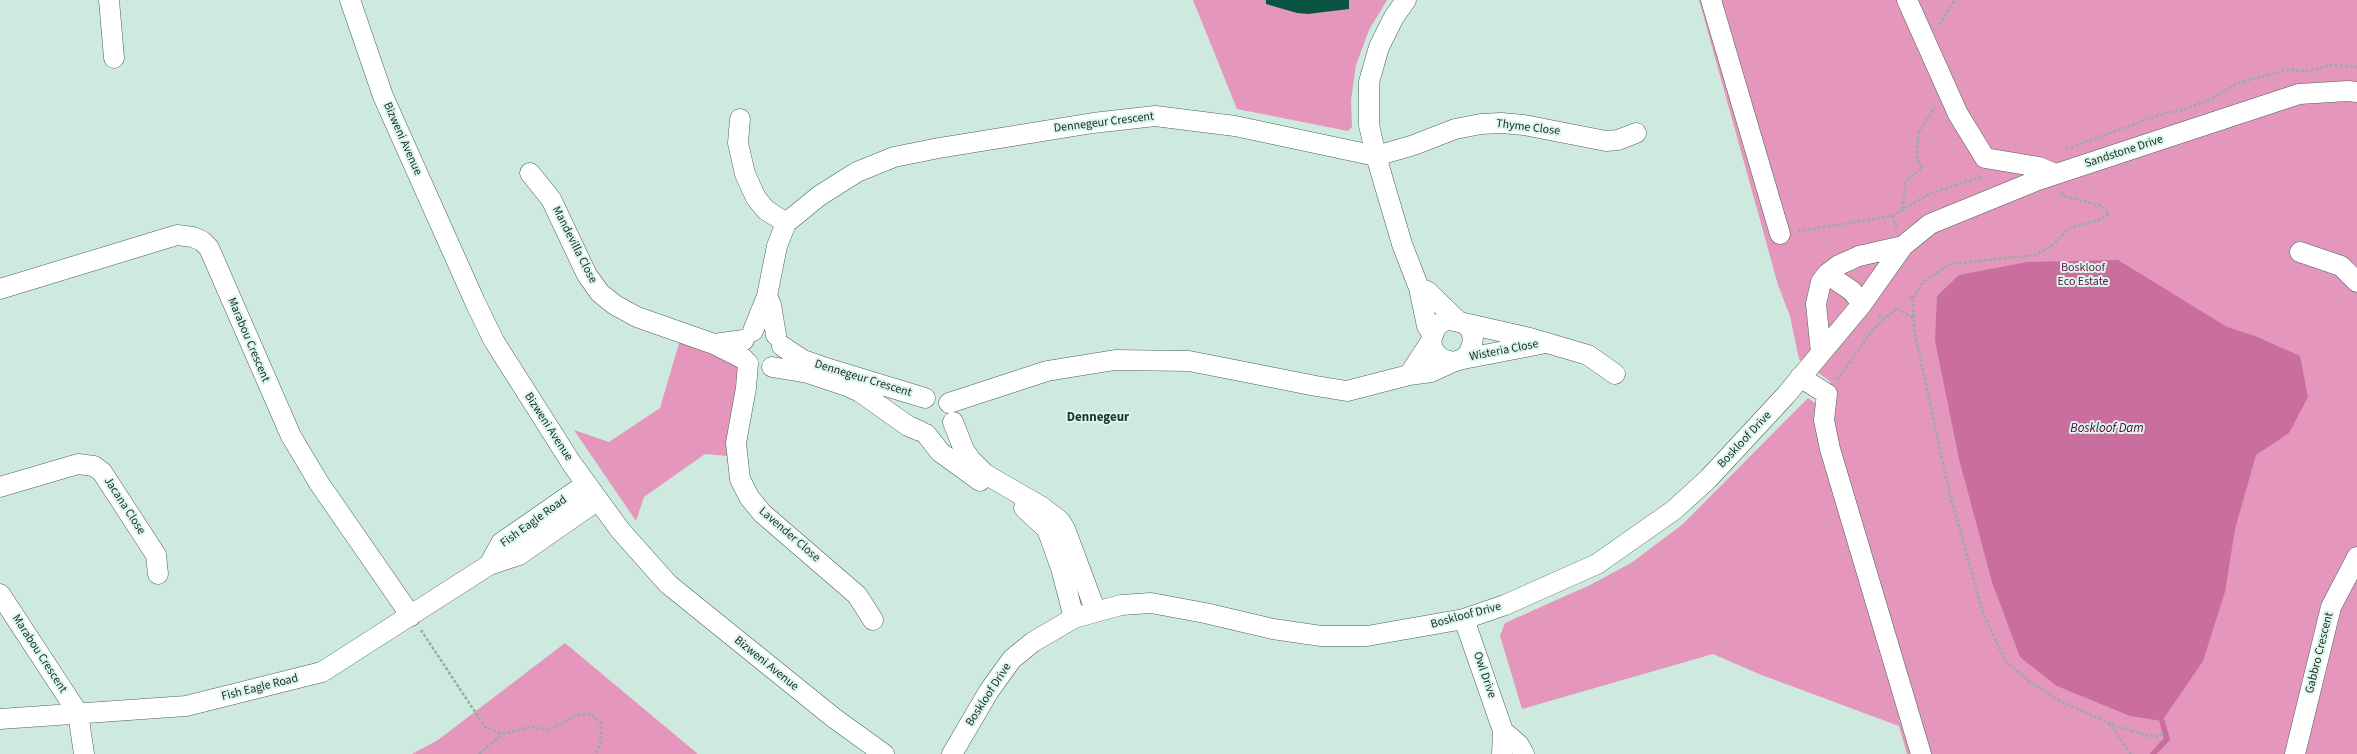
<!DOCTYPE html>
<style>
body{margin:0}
canvas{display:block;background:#ceeade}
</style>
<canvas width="2357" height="754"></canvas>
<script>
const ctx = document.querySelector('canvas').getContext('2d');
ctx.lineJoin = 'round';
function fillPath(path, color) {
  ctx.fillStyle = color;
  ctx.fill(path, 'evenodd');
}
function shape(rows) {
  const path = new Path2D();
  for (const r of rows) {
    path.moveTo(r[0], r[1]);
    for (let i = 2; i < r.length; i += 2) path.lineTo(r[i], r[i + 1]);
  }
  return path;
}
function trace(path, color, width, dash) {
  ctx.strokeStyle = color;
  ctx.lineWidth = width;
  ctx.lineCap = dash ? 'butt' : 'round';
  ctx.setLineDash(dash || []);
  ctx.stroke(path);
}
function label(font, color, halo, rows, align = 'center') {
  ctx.font = font + ' "Source Sans 3",sans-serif';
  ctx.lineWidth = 4;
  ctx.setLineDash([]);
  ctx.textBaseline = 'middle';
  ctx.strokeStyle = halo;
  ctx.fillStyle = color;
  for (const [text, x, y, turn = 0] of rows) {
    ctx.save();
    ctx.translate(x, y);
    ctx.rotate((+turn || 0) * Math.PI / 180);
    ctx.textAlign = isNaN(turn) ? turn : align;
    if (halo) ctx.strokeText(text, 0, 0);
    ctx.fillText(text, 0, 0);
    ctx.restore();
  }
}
const green = shape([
 [1193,0,1387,0,1369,30,1356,65,1351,100,1352,127,1348,131,1237,109],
 [1699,0,2357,0,2357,754,1907,754,1899,726,1759,674,1713,654,1522,709,1500,636,1505,623,1590,585,1631,563,1683,524,1808,398,1819,406,1823,392,1831,382,1799,359,1790,316,1778,285],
 [680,340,734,361,738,368,740,375,728,456,705,454,644,497,636,521,574,430,609,442,660,408],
 [565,643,698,754,412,754,438,740]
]);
const water = shape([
 [2118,260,2227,327,2255,336,2300,356,2308,397,2289,433,2256,455,2235,529,2225,592,2203,661,2162,721,2130,716,2057,686,2020,657,1992,582,1959,459,1935,340,1937,296,1959,275,2027,262]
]);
const stream = shape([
 [2153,754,2167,739,2162,721]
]);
const building = shape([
 [1266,0,1349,0,1349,9,1308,14,1297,13,1266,4]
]);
const path = shape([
 [1939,25,1955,0],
 [2066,149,2165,113,2183,110,2211,99,2238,83,2290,69,2305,72,2331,65,2357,67],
 [1903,209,1905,182,1922,168,1916,155,1919,131,1935,108],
 [1892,216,1931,193,1981,177],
 [1798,231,1892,216,1897,229],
 [1909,298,1913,298,1914,329,1949,491,1983,613,2005,660,2030,682,2060,701,2119,727,2149,736,2164,735],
 [1913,298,1924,281,1951,264,2035,255,2053,245,2069,228,2099,220,2109,214,2102,206,2064,196,2061,192],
 [1878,314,1886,319],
 [1837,380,1874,328,1897,308,1913,318],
 [421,630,485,727,502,734,531,727,549,730,577,715,591,714,601,723,601,740,596,754],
 [2109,723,2131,754],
 [479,754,502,734]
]);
const minor = shape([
 [109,0,114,58],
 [350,0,383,96,475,302,494,341,572,464,620,530,668,584,834,718,884,754],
 [1406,0,1394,17,1379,47,1369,82,1369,125,1376,156,1414,145,1455,129,1481,124,1501,123,1524,125,1606,141,1618,140,1636,133],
 [1711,0,1780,234],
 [1907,0,1958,114,1985,158,2039,167,2055,174],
 [740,119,738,143,745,174,756,198,766,210,786,223],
 [530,173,551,199,587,275,600,293,615,305,637,317,714,344,744,359],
 [2300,252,2341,266,2357,282],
 [1827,274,1852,291,1862,304],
 [1419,288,1427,291,1457,320],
 [0,289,177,235,193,237,202,241,209,248,291,436,319,483,411,616],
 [767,296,771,305,776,335],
 [1464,323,1530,338,1588,355,1615,374],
 [753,331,767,296,777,246,786,223,819,196,857,172,894,157,939,148,1093,123,1155,116,1235,126,1376,156,1402,244,1419,288,1427,326,1432,334],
 [714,344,744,340],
 [782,346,803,360,823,367,925,398],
 [1821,353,1816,304,1821,282,1827,274,1839,265,1859,256,1903,246],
 [1463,359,1541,344],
 [748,363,746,388,736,443,740,479,749,497,762,513,857,595,873,620],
 [772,367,808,373,847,386,860,392,908,426,920,431],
 [1409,375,1431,341,1436,327,1442,322,1449,320,1464,323,1470,329,1473,337,1472,345,1469,353,1463,359,1453,362,1445,360,1438,356,1433,349,1431,341],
 [1800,377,1827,394,1824,420,1830,449,1921,754],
 [949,403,1047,371,1115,360,1189,361,1316,386,1347,391,1409,375,1431,372,1453,362],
 [953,422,964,450,971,460,985,474,1042,507,1060,521,1065,529,1096,612],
 [926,434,940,452,980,481],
 [0,487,78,464,94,466,102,472,156,555,158,574],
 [1024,508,1047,529,1061,568,1074,618],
 [489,565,501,543,586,484],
 [0,594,78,713,84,754],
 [1464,619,1503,731,1502,754],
 [0,719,186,706,322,672,489,565,519,555,598,500],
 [1503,731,1519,745,1524,754],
 [952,754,989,691,1012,659,1033,642,1074,618,1121,605,1151,603,1205,613,1273,629,1321,636,1367,636,1464,619,1505,605,1597,564,1674,510,1708,479,1786,395,1862,304,1903,246,1930,224,2038,180,2299,94,2348,91,2357,92],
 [2295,754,2331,607,2357,557]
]);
const streetNames = [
 ["Dennegeur Crescent",1104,123,-7],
 ["Thyme Close",1528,128,7],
 ["Bizweni Avenue",402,139,66],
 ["Sandstone Drive",2124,152,-18],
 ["Mandevilla Close",574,245,63],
 ["Marabou Crescent",248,340,67],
 ["Wisteria Close",1504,351,-11],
 ["Dennegeur Crescent",863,379,17],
 ["Bizweni Avenue",548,427,57],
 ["Boskloof Drive",1745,440,-47],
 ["Jacana Close",124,506,57],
 ["Fish Eagle Road",534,522,-36],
 ["Lavender Close",789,535,41],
 ["Boskloof Drive",1466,616,-15],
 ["Gabbro Crescent",2320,653,-76],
 ["Marabou Crescent",39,654,57],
 ["Bizweni Avenue",766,664,39],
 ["Owl Drive",1484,675,71],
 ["Fish Eagle Road",260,688,-14],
 ["Boskloof Drive",989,695,-57]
];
const parkNames = [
 ["Boskloof",2083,268],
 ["Eco Estate",2083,282]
];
const neighbourhoodNames = [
 ["Dennegeur",1098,418]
];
const waterNames = [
 ["Boskloof Dam",2107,429]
];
fillPath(green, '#e496bd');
fillPath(water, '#c96e9e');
trace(stream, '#c96e9e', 5.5);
fillPath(building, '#085440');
trace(minor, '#4a6259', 21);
trace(path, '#97ada4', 2.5, [3, 2]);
trace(minor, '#fff', 20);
label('12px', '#1d2723', '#dbf7eb', streetNames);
label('12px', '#651345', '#dbf7eb', parkNames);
label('bold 13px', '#1c332b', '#dbf7eb', neighbourhoodNames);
label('italic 13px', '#5a043b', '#dbf7eb', waterNames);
</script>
